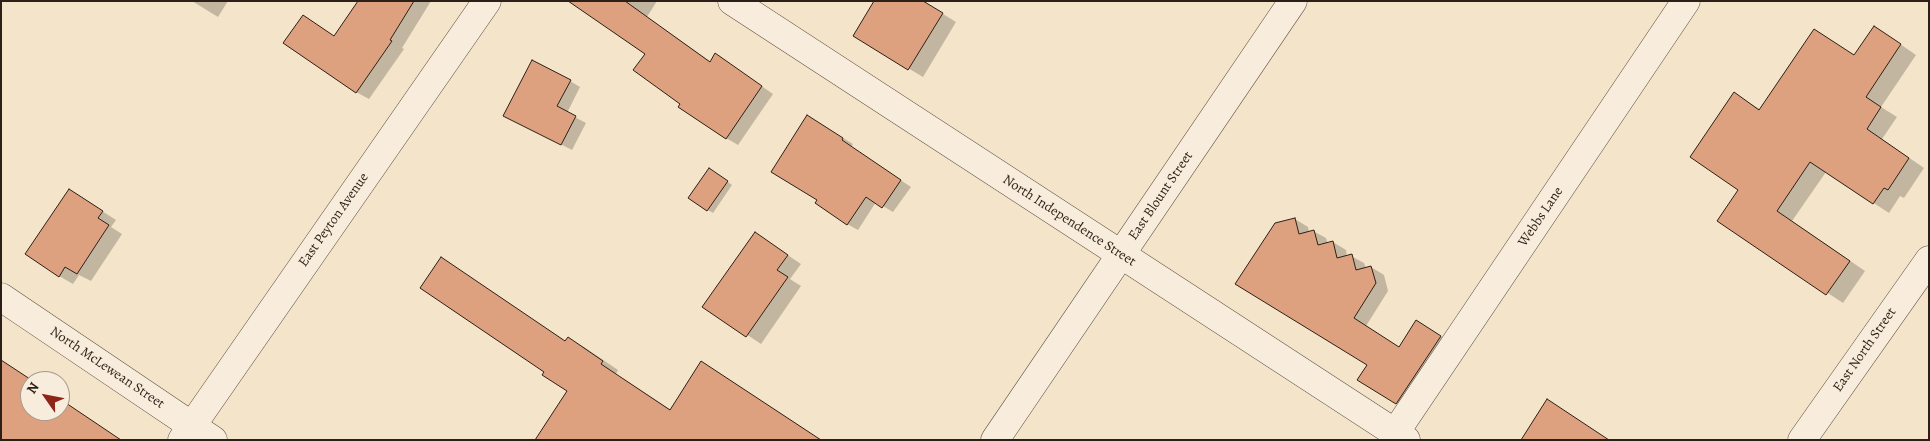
<!DOCTYPE html>
<style>
body{margin:0}
#map{position:relative;width:1930px;height:441px;overflow:hidden;background:#f4e4c9;font-family:Alegreya,serif}
canvas{display:block}
.frame{position:absolute;inset:0;border:2px solid #2c1f17;pointer-events:none}
.north{position:absolute;left:20px;top:371px;width:50px;height:50px;box-sizing:border-box;background:#f8eddc;border:1px solid #a69b8d;border-radius:50%;rotate:303deg;font-size:14px;font-weight:700;line-height:20px;text-align:center;color:#2c1f17}
.north::after{content:'';display:block;margin:auto;width:18px;height:22px;background:#8f2418;clip-path:polygon(50% 0,100% 100%,50% 72%,0 100%)}
</style>
<div id="map">
<canvas width="1930" height="441"></canvas>
<div class="frame"></div>
<div class="north">N</div>
</div>
<script>
const ctx = document.querySelector('canvas').getContext('2d');
ctx.lineJoin = 'round';
function fillPath(path, color) {
  ctx.fillStyle = color;
  ctx.fill(path, 'evenodd');
}
function shape(rows) {
  const path = new Path2D();
  for (const r of rows) {
    path.moveTo(r[0], r[1]);
    for (let i = 2; i < r.length; i += 2) path.lineTo(r[i], r[i + 1]);
  }
  return path;
}
function trace(path, color, width, dash) {
  ctx.strokeStyle = color;
  ctx.lineWidth = width;
  ctx.lineCap = dash ? 'butt' : 'round';
  ctx.setLineDash(dash || []);
  ctx.stroke(path);
}
function label(font, color, halo, rows, align = 'center') {
  ctx.font = font + ' Alegreya,serif';
  ctx.lineWidth = 5;
  ctx.setLineDash([]);
  ctx.textBaseline = 'middle';
  ctx.strokeStyle = halo;
  ctx.fillStyle = color;
  for (const [text, x, y, turn = 0] of rows) {
    ctx.save();
    ctx.translate(x, y);
    ctx.rotate((+turn || 0) * Math.PI / 180);
    ctx.textAlign = isNaN(turn) ? turn : align;
    if (halo) ctx.strokeText(text, 0, 0);
    ctx.fillText(text, 0, 0);
    ctx.restore();
  }
}
const shadow = shape([
 [192,1,228,1,218,17],
 [359,1,431,1,402,48,404,49,369,99,356,92,335,37],
 [570,1,657,1,647,17,711,62,727,62,773,94,738,145,726,138,682,104,647,53],
 [922,1,956,22,923,77,854,36],
 [1815,30,1855,56,1890,37,1916,55,1881,107,1897,117,1882,139,1924,168,1904,198,1900,196,1889,213,1826,172,1792,221,1865,271,1843,303,1719,221,1740,190,1734,93,1761,110],
 [570,81,580,87,567,113,586,123,572,150,515,121],
 [817,122,853,144,851,147,911,187,893,212,876,202,858,230,847,224,818,200],
 [714,172,732,185,713,213,708,210],
 [83,199,116,220,111,227,122,234,91,281,79,275,73,284,59,276],
 [1295,219,1308,227,1309,232,1313,231,1326,238,1328,244,1333,242,1346,250,1347,257,1351,256,1364,263,1366,268,1371,267,1384,275,1388,291,1366,326,1400,348,1429,329,1453,344,1409,410,1397,403,1368,364,1237,283],
 [755,233,801,264,790,279,801,286,761,344,704,306],
 [442,259,566,342,568,338,584,347,618,370,616,374,671,410,717,372,821,440,536,440,569,391,546,372]
]);
const building = shape([
 [358,1,414,1,390,40,392,41,356,93,283,43,303,15,334,36,358,1],
 [568,1,625,1,710,62,715,53,762,86,726,139,678,107,680,104,633,70,645,54,568,1],
 [874,1,923,1,943,13,908,70,853,36,874,1],
 [1874,26,1901,44,1866,97,1881,107,1867,129,1909,158,1888,190,1884,188,1873,204,1810,162,1777,211,1850,261,1826,295,1717,221,1738,190,1690,157,1734,92,1759,110,1814,29,1854,55,1874,26],
 [532,60,571,80,557,106,576,116,561,145,503,116,532,60],
 [807,115,843,138,842,140,901,180,882,208,866,197,847,225,815,203,817,200,771,172,807,115],
 [709,168,728,181,707,211,688,198,709,168],
 [69,189,103,211,98,218,109,225,77,274,65,267,59,277,25,254,69,189],
 [1295,218,1299,234,1314,230,1318,245,1333,241,1337,258,1352,254,1356,270,1371,266,1376,283,1354,318,1399,347,1416,320,1441,336,1396,404,1357,380,1367,365,1235,284,1275,223,1295,218],
 [755,232,788,255,777,270,788,277,746,337,702,307,755,232],
 [441,257,565,341,568,337,603,361,601,364,670,410,701,361,821,440,535,440,567,391,542,375,544,372,420,288,441,257],
 [1,360,33,381,30,381,30,411,60,411,60,399,121,440,1,440,1,360],
 [1547,399,1609,440,1521,440,1547,399]
]);
const minor = shape([
 [732,1,1406,440],
 [1,297,213,440],
 [1395,433,1686,1],
 [182,440,487,1],
 [995,440,1293,1],
 [1802,440,1929,260]
]);
const streetNames = [
 ["East Blount Street",1161,196,-56],
 ["Webbs Lane",1541,217,-56],
 ["East Peyton Avenue",334,220,-55],
 ["North Independence Street",1069,221,33],
 ["East North Street",1865,350,-55],
 ["North McLewean Street",107,368,34]
];
fillPath(shadow, '#0003');
fillPath(building, '#dea180');
trace(building, '#2c1f17', 1);
trace(minor, '#5e5044', 29);
trace(minor, '#f8eddc', 28);
label('14px', '#2c1f17', '#f8eddc', streetNames);
</script>
